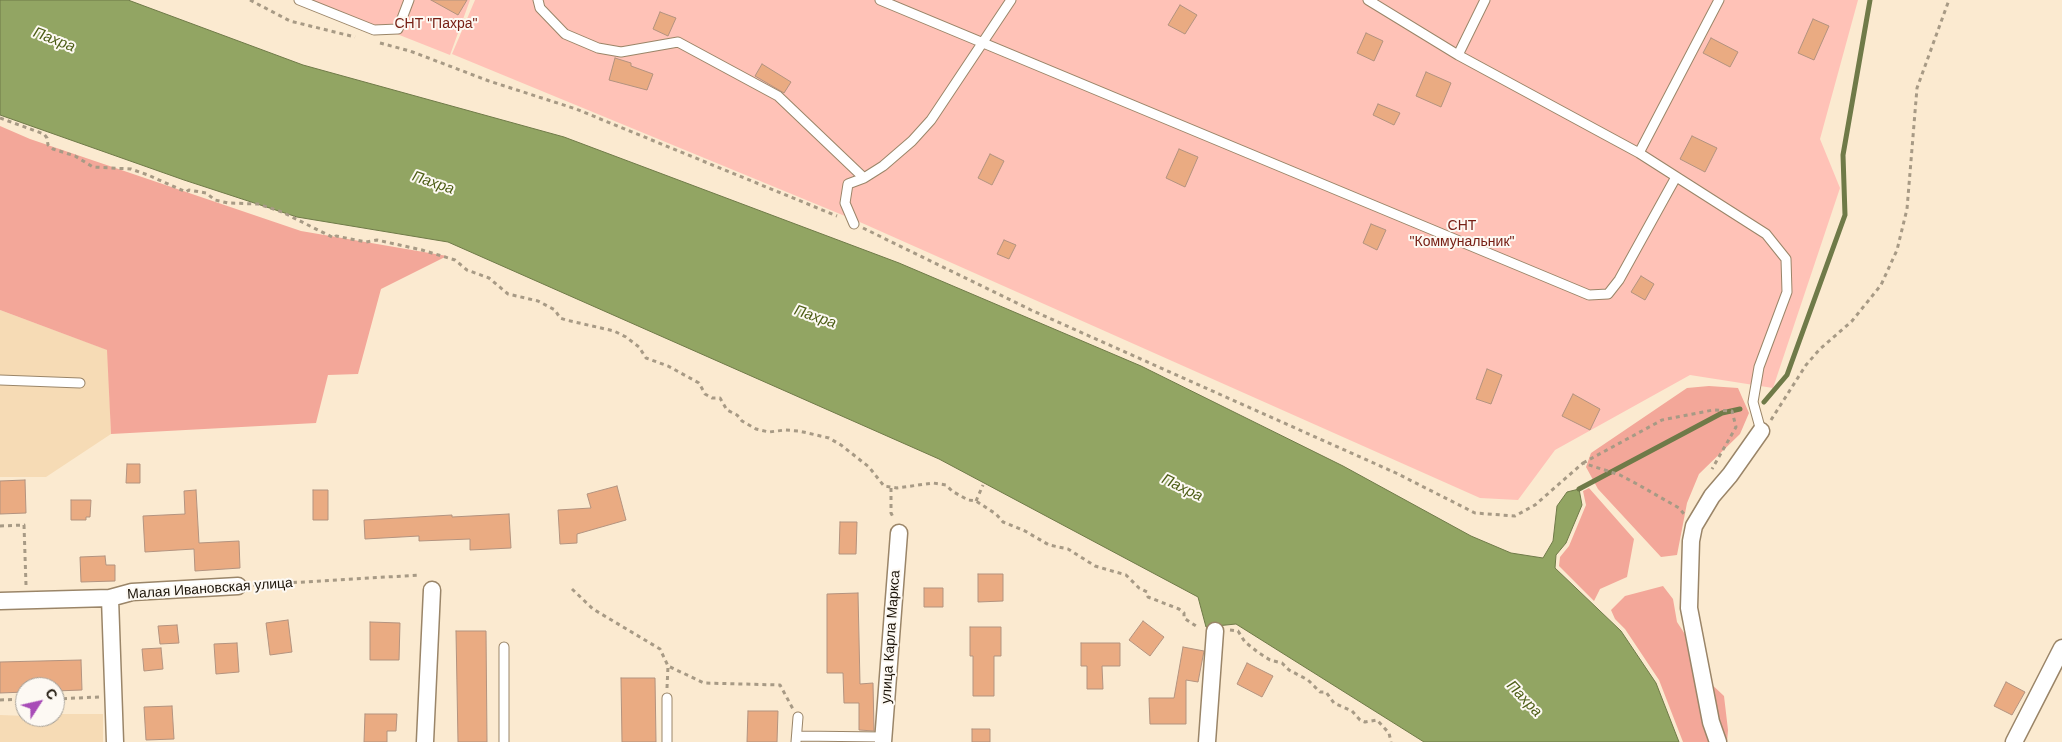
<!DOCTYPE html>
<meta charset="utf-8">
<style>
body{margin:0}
#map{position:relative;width:2062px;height:742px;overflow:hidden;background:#fbead0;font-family:Arial,sans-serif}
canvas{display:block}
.north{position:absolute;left:15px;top:677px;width:50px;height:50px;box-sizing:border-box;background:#fdf9f3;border:1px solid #a39e96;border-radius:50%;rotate:55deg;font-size:14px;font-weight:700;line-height:20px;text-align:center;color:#1d150a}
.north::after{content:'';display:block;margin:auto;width:18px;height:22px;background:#a84cb7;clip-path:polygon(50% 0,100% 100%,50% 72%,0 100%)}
</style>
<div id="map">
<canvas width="2062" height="742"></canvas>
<div class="north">С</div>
</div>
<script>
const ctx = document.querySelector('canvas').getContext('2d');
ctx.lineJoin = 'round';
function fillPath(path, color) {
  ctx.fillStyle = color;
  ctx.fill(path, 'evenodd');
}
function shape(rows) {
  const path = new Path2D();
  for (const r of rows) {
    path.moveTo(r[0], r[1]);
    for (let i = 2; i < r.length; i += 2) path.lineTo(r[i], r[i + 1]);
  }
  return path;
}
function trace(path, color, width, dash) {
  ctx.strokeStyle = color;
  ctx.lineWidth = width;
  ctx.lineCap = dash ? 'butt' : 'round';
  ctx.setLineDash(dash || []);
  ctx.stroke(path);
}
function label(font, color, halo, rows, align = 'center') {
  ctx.font = font + ' Arial,sans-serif';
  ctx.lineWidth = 4;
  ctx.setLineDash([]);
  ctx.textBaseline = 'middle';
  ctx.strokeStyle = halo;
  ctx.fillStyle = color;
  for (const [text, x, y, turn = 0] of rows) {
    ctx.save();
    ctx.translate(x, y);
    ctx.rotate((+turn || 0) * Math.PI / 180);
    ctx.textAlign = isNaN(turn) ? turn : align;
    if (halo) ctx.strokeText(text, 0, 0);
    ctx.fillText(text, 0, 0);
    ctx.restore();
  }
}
const built = shape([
 [0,310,108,350,111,434,46,477,0,477],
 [55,714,103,714,103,742,0,742,0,715,55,717]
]);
const green = shape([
 [311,0,470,0,450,55],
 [475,0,1858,0,1820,139,1840,188,1773,388,1690,375,1555,450,1518,500,1480,498,862,223,452,54]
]);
const forest = shape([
 [0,126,30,139,301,231,447,256,381,289,358,374,328,375,316,423,111,434,107,350,0,310],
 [1709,386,1738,388,1749,413,1740,434,1699,474,1687,503,1677,555,1661,557,1598,489,1586,467,1591,453,1687,388],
 [1589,488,1634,539,1627,577,1600,589,1594,601,1559,566,1560,557,1569,546,1586,505,1583,491],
 [1663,586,1673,599,1677,622,1690,642,1706,679,1724,696,1728,730,1727,742,1683,742,1659,680,1625,629,1615,619,1611,610,1625,596]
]);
const water = shape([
 [0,0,128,0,303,65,564,137,899,263,1141,366,1343,466,1471,536,1511,553,1543,558,1553,541,1557,506,1567,492,1579,489,1582,505,1566,543,1556,555,1555,568,1621,631,1656,683,1679,742,1424,742,1236,624,1206,627,1198,597,939,459,448,242,297,217,184,180,0,115,0,0]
]);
const stream = shape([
 [1764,402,1787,375,1845,215,1843,155,1870,0],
 [1579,489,1722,413,1740,409]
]);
const building = shape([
 [431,0,467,0,458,15,431,0],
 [1180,5,1197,15,1185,34,1168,25,1180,5],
 [660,12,676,18,668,36,653,29,660,12],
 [1813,19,1829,26,1814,60,1798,53,1813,19],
 [1366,33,1383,41,1374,61,1357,53,1366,33],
 [1711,38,1738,52,1730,67,1703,53,1711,38],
 [615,58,631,63,631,66,653,74,647,90,609,80,615,58],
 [762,64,791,82,784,93,755,76,762,64],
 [1426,72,1451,83,1441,107,1416,96,1426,72],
 [1378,104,1400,113,1394,125,1373,115,1378,104],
 [1692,136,1717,148,1705,172,1680,159,1692,136],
 [1179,149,1198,157,1185,187,1166,178,1179,149],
 [990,154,1004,161,992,185,978,178,990,154],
 [1371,224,1386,230,1377,250,1363,243,1371,224],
 [1004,240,1016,245,1009,259,997,254,1004,240],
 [1641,276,1654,284,1645,300,1631,292,1641,276],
 [1487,369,1502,375,1491,404,1476,399,1487,369],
 [1573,394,1600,409,1590,430,1562,416,1573,394],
 [127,464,140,464,140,483,126,483,127,464],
 [25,480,26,513,0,514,0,481,25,480],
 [617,486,626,520,577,534,577,543,560,544,558,510,591,508,587,494,617,486],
 [196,490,199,543,239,541,240,568,195,571,194,549,145,552,143,516,185,514,184,491,196,490],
 [313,490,328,490,328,520,313,520,313,490],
 [71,500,91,500,90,517,86,517,86,520,71,520,71,500],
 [509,514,511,548,470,550,470,539,419,541,419,536,365,539,364,520,452,515,452,517,509,514],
 [840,522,857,522,856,554,839,554,840,522],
 [105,556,106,565,115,565,115,581,81,582,80,557,105,556],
 [978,574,1003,574,1003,601,978,602,978,574],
 [924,588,943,588,943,607,924,607,924,588],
 [858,593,860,684,873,683,874,731,859,730,859,703,844,703,843,673,827,673,827,594,858,593],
 [288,620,292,652,270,655,266,623,288,620],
 [1143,621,1164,637,1150,656,1129,640,1143,621],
 [370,622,400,623,399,660,370,660,370,622],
 [177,625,179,643,160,644,158,626,177,625],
 [970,627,1001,627,1001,656,994,656,994,696,973,696,973,656,970,656,970,627],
 [456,631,486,631,487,742,458,742,456,631],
 [237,643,239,672,216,674,214,644,237,643],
 [1081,643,1120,643,1120,666,1102,666,1103,689,1087,689,1087,666,1081,666,1081,643],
 [1183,647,1204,651,1198,682,1186,680,1186,724,1150,724,1149,698,1174,698,1183,647],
 [161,648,163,669,144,671,142,649,161,648],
 [81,660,82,690,55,691,55,687,25,687,25,692,0,693,0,662,81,660],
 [1247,663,1273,676,1262,697,1237,684,1247,663],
 [621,678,655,678,656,742,622,742,621,678],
 [2006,682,2025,692,2012,715,1994,706,2006,682],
 [172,706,174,739,146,740,144,707,172,706],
 [748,711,778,711,777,742,747,742,748,711],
 [365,714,397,714,396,731,387,731,387,742,364,742,365,714],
 [972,729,990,729,990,742,972,742,972,729]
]);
const path = shape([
 [250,0,290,21,355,37],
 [380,43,410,51,489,81,576,109,837,216],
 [0,118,44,134,47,138,48,145,53,149,75,156,93,167,131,169,148,175,186,192,189,190,206,193,215,200,228,203,258,204,282,212,334,238,336,236,366,242,377,240,422,250,455,260,467,270,489,278,508,294,538,301,555,310,560,318,566,320,614,331,626,337,639,347,646,358,668,366,699,383,705,394,712,398,720,398,727,410,737,415,742,421,756,429,769,432,785,430,799,431,829,438,841,445,869,467,884,486,897,488,933,483,946,485,952,491,968,500,976,501,996,514,1003,522,1025,531,1049,545,1068,549,1095,566,1126,575,1139,588,1147,592,1148,597,1179,609,1184,613,1184,618,1199,628],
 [863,228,1031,310,1396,473,1475,513,1515,516,1535,505,1583,463,1620,475,1637,484,1679,508,1684,514],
 [1771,420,1806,365,1820,349,1852,321,1881,285,1897,250,1907,209,1917,88,1949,0],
 [1583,463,1662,420,1713,410,1732,411,1736,427,1712,469],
 [891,488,891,513,894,519],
 [976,501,983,485],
 [0,526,24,525,26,585],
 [253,585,420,575],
 [572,589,593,609,660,649,668,666,704,683,780,685,793,709],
 [1230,630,1238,631,1245,642,1259,653,1270,660,1282,663,1289,670,1308,680,1320,692,1326,692,1334,703,1352,711,1360,720,1365,722,1377,720,1389,733,1391,742],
 [667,688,668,666],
 [55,699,99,697],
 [0,700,25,699]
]);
const lane = shape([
 [299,0,374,30,398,29,409,0],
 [538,0,540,8,565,34,598,48,621,52,678,42,778,96,864,178],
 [880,0,1589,295,1608,294,1619,280,1676,177],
 [1368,0,1458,55,1639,153,1766,234,1786,259,1787,292,1759,367,1753,402,1761,431],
 [1458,55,1485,0],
 [1639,153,1719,0],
 [854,224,845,203,848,184,864,178,883,166,912,141,931,120,1011,0],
 [0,380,80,383],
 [504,647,504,742],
 [667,698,667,742],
 [797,736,884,737],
 [796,742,798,717]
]);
const street = shape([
 [110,598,115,742],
 [0,601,110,598,132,592,238,586],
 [425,742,432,590],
 [883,742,899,533],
 [1207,742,1215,631],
 [1718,742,1711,722,1689,608,1691,541,1694,526,1712,496,1730,475,1761,431],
 [2014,742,2062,648]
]);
const parkNames = [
 ["СНТ \"Пахра\"",436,24],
 ["СНТ",1462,226],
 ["\"Коммунальник\"",1462,242]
];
const streetNames = [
 ["Малая Ивановская улица",210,589,-4],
 ["улица Карла Маркса",891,637,-86]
];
const waterNames = [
 ["Пахра",54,40,21],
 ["Пахра",433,183,19],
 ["Пахра",815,317,19],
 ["Пахра",1182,488,26],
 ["Пахра",1524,699,46]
];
fillPath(built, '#f6dbb5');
fillPath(green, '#ffc2b7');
fillPath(forest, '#f3a799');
fillPath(water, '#92a563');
trace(water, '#6f7a48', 1);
trace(stream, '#6f7a48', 5);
fillPath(building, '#eaab82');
trace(building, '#b3937f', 1);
trace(lane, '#9a8568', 11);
trace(street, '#9a8568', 19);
trace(path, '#a79a85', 3, [4, 4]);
trace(lane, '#fff', 9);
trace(street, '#fff', 16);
label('14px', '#772015', '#fdf9f3', parkNames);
label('14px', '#1d150a', '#fdf9f3', streetNames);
label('italic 15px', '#4d5e16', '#fdf9f3', waterNames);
</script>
